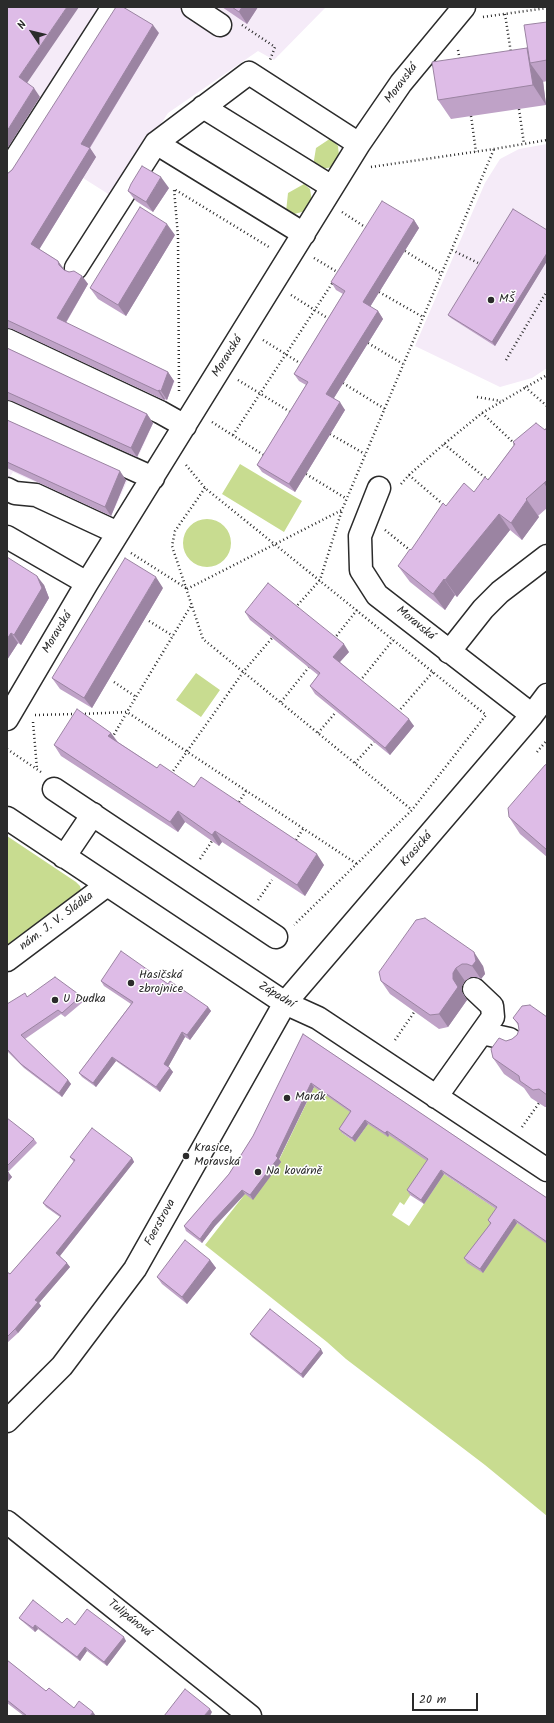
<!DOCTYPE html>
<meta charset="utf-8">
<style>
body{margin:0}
#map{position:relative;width:554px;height:1723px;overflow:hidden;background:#fff;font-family:Kalam,sans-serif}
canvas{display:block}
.frame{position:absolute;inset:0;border:8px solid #2b2b2b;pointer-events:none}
.north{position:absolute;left:12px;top:12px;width:40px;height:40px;-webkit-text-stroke:3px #fff;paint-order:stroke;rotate:305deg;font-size:11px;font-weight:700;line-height:16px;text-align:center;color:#2b2b2b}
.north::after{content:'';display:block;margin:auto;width:14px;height:18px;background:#2b2b2b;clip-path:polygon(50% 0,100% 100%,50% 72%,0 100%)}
.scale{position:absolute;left:412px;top:1693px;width:66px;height:18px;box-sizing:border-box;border:2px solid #2b2b2b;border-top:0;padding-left:5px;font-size:12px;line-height:14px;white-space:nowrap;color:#2b2b2b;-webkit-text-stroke:3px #fff;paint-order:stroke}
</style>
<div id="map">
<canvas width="554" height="1723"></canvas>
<div class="frame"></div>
<div class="north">N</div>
<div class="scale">20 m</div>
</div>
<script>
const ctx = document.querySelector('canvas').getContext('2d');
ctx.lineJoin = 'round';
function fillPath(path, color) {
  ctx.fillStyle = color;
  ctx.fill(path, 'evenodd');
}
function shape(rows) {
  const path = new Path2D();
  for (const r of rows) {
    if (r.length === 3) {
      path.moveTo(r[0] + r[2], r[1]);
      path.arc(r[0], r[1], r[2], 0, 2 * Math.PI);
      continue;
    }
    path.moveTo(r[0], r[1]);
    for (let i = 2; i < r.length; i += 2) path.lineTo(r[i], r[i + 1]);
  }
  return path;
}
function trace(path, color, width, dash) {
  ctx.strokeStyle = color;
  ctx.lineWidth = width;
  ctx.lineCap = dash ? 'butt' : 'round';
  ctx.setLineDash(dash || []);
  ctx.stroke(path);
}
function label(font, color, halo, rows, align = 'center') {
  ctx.font = font + ' Kalam,sans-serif';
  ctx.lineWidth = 3;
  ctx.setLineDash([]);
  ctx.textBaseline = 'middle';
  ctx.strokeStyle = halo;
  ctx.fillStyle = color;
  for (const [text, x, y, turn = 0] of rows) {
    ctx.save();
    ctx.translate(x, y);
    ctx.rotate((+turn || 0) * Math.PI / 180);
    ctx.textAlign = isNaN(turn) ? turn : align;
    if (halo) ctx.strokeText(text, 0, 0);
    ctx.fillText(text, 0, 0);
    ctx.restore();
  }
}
const built = shape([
 [7,7,326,7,274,60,258,51,168,113,113,197,83,178,8,301,175,381,167,400,154,422,111,517,13,472,7,481],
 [547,144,547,368,532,378,500,387,415,346,485,183,500,159,519,149]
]);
const green = shape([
 [331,138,338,146,339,156,333,167,321,169,313,166,316,148],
 [304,184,310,189,312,201,306,211,294,214,286,212,288,193],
 [240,464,302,501,284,532,222,494],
 [207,543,24],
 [196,673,220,690,201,717,176,700],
 [7,836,76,882,80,886,82,893,7,953],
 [320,1075,354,1115,342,1133,355,1142,368,1124,397,1126,431,1163,404,1205,400,1202,392,1215,409,1226,444,1174,547,1243,547,1516,485,1465,346,1359,327,1342,205,1245,245,1194,279,1160]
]);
const path = shape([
 [505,14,511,53],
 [483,17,547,8],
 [242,25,275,47,270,60],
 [458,50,460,61],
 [519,109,524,144],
 [471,116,476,152],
 [371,167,494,149,547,140],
 [342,212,368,229],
 [452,250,482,265],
 [405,251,442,274],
 [314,258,339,273],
 [379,292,423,317],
 [291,295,329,319],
 [263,340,303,365],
 [368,343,403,364],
 [506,360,547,291],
 [238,380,292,413],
 [343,383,385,409],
 [525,387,547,406],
 [179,391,178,236,174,189,269,247],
 [477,397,501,401],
 [482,413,515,444],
 [212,422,265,456],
 [330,434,365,454],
 [233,435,333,282],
 [444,444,488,480],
 [186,465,205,488,486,715,412,810,294,925],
 [306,474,347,499],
 [409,475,445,506],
 [401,484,409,475,444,444,482,413,547,375],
 [205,488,175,531,172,546,203,639,412,810],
 [385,530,411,551],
 [131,553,186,588],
 [187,589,342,510,494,149],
 [295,608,320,580,342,510],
 [149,621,173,636],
 [334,639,357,610],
 [360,681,393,640],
 [114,682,136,697],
 [281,702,309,667],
 [398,712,433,672],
 [81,714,127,712,192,604],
 [35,715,76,714],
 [33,722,37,769],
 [318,733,336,712],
 [112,738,127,712,357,864],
 [7,749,41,772],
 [537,752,547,740],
 [355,763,374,742],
 [171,774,244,671,272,638],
 [239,802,246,791],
 [296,840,303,829],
 [200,859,212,841],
 [258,900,272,880],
 [395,1040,415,1011],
 [522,1127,539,1103]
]);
const minor = shape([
 [193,7,220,25],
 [203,107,332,187],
 [156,143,304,234],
 [7,172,113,7],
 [76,268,156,143,249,73,359,144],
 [7,340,160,412,185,426],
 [7,412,153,478],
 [379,488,360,536,361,570,377,595,532,715],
 [7,489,15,493,36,495,118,533],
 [7,537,87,583],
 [449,652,483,609,500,592,547,556],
 [7,719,87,583,359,144,401,83,464,7],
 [54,789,276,937],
 [7,818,285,1003,318,1018,547,1170],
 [64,857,93,814],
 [7,960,107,885],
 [482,1033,509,1039,518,1045],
 [436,1097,493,1017,492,1006,474,989],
 [7,1421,62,1366,135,1269,285,1003,532,715,547,695],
 [7,1522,250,1716]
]);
const wall = shape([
 [222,7,258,7,247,24],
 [547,22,547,81,543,82,543,81,546,105,451,119,438,100,527,48],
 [159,33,90,148,96,157,39,249,58,261,64,270,82,276,88,284,66,323,168,372,174,381,167,400,165,399,164,400,12,329,7,328,7,174],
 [169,188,153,212,136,201,128,191],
 [414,220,419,228,370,307,378,311,383,319,334,398,345,410,295,492,262,472,257,465,306,385,299,381,294,374,343,294,336,290,331,282],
 [547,230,547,261,495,346,451,318,448,315],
 [175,235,126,316,98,299,90,288],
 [7,348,147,414,153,423,137,457,12,401,7,400],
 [7,420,126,480,111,516,7,468],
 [547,427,547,508,538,516,539,517,522,540,510,530,457,597,455,595,445,610,410,582,398,566,446,506,474,492,488,480,514,445,513,442,545,430],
 [7,557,44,585,49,598,21,645,18,643,7,660],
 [163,588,92,708,60,689,52,678],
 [245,612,349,652,340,662,414,726,390,755,315,694,310,686,318,675,250,620],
 [111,733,118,742,157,768,194,787,324,865,305,896,222,842,219,846,185,822,178,832,61,756,54,745],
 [547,764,547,857,520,834,509,817],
 [416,920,483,966,485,974,481,979,476,977,471,977,465,981,462,986,462,992,467,1000,448,1027,439,1029,390,994,381,981],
 [101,981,168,984,208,1007,211,1011,190,1040,185,1037,168,1067,173,1072,160,1092,116,1061,96,1087,82,1077,79,1073,131,1004,104,986],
 [81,996,84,1001,65,1017,61,1014,25,1039,68,1080,71,1084,62,1097,24,1068,7,1051,7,1004,27,997],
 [547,1017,547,1107,545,1107,531,1098,524,1088,504,1074,493,1058,506,1041,512,1039,517,1035,519,1030,518,1025,513,1018],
 [303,1034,547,1198,547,1244,517,1223,483,1273,467,1263,464,1258,490,1224,488,1220,496,1209,444,1174,424,1204,410,1195,407,1190,427,1161,389,1135,388,1137,368,1124,355,1142,342,1133,339,1129,350,1112,314,1087,279,1159,281,1162,253,1200,245,1194,215,1226,202,1243,186,1231,184,1226,229,1174,253,1136],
 [7,1119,34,1139,37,1143,8,1172,12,1177,7,1183],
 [70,1157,132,1158,134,1162,60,1256,70,1267,39,1303,41,1306,18,1333,7,1343,7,1272,10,1274,60,1217,46,1207,43,1203,74,1162],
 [210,1260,216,1268,187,1304,162,1284,157,1277],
 [250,1334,323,1353,303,1378,252,1337],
 [19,1618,75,1625,126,1641,107,1666,87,1651,80,1661,38,1629,35,1632,22,1621],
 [7,1660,46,1691,74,1708,96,1716,24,1716,7,1703]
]);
const shadedWall = shape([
 [67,7,79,7,25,86,19,77],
 [242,7,258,7,247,24,239,12],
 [153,25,159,33,87,152,81,144],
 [527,48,530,63,543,81,546,105,533,85],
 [34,88,40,97,7,149,7,131],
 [90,148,96,157,37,253,31,244],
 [161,177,169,188,153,212,146,202],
 [414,220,419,228,368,310,363,302],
 [167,224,175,235,126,316,118,305],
 [547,253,547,261,495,346,492,342],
 [58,261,64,269,65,274,59,265],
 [82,276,88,284,63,327,57,318],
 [378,311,383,319,332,401,326,394],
 [168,372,174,381,167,400,161,391],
 [159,390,165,399,164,400,158,391],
 [340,402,345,410,295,492,289,484],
 [147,414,153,423,137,457,131,448],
 [120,471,126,480,111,516,105,507],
 [547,480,547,488,544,483],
 [527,500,539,517,522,540,511,523],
 [499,514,510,530,457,597,445,580],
 [37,576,44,585,49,598,21,645,14,635],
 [156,577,163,588,92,708,84,698],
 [444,579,455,595,445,610,433,594],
 [11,633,18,643,7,660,7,639],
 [344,644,349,652,338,664,333,657],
 [409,719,414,726,390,755,385,748],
 [111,733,118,743,108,736],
 [178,811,185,822,178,832,170,822],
 [215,831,222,842,219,846,212,835],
 [317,854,324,865,305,896,297,885],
 [474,952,483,966,485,974,481,979,472,966],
 [456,968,465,981,462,986,462,992,467,1000,448,1027,439,1014,453,979,453,973],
 [208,1007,211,1011,190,1040,187,1035],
 [182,1032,185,1037,167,1069,164,1064],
 [112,1057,116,1061,96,1087,93,1083],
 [170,1068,173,1072,160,1092,156,1087],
 [68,1080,71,1084,62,1097,59,1093],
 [311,1083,314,1087,279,1159,281,1162,253,1200,250,1195,276,1156],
 [365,1120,368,1124,355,1142,352,1138],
 [387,1131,389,1135,388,1137,385,1133],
 [132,1158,134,1162,59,1257,56,1253],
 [441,1170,444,1174,424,1204,421,1200],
 [9,1173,12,1177,7,1183,7,1175],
 [242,1190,245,1194,215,1226,202,1243,200,1239,213,1221],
 [514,1219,517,1223,483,1273,480,1269],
 [210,1260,216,1268,187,1304,182,1297],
 [67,1263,70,1267,39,1303,41,1306,18,1333,15,1329,35,1300],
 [321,1349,323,1353,303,1378,301,1374],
 [35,1625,38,1629,35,1632,33,1628],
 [124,1637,126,1641,107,1666,104,1662],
 [85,1647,87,1651,80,1661,77,1657],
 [210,1709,212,1712,210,1716,204,1716],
 [93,1712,96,1716,90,1716]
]);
const building = shape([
 [7,7,67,7,19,77,34,88,7,131,7,7],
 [116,7,123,7,153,25,81,144,90,148,31,244,58,261,59,265,64,270,69,272,74,271,82,276,57,318,168,372,161,391,159,390,158,391,7,320,7,174,12,170,116,7],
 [232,7,242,7,239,12,232,7],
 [547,22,547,60,530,63,524,25,547,22],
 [527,48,533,85,438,100,432,62,527,48],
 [142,166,161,177,146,202,128,191,131,184,142,166],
 [382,201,414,220,363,302,378,311,326,394,340,402,289,484,257,465,308,382,294,374,345,291,331,282,382,201],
 [140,207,167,224,118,305,90,288,140,207],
 [513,209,547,230,547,253,492,342,448,315,513,209],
 [7,348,147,414,131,448,7,392,7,348],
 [7,420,120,471,105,507,7,462,7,420],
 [536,423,545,430,547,427,547,480,544,483,526,499,527,500,511,523,499,514,445,580,444,579,433,594,398,566,410,549,411,550,443,503,446,506,464,483,474,492,485,477,488,480,515,444,513,442,536,423],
 [7,557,37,576,42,588,14,635,11,633,7,639,7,557],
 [125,558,156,577,84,698,52,678,125,558],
 [268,583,344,644,333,657,409,719,385,748,310,686,320,673,245,612,268,583],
 [77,709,111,733,108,736,157,768,160,764,194,787,201,777,317,854,297,885,215,831,212,835,178,811,170,822,54,745,77,709],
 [547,764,547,850,509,817,508,808,545,765,547,764],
 [425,918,474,952,476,961,472,966,467,964,462,964,456,968,453,973,453,979,458,987,439,1014,430,1015,381,981,379,972,416,920,425,918],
 [121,951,168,984,170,981,208,1007,187,1035,182,1032,164,1064,170,1068,156,1087,112,1057,93,1083,79,1073,133,1002,101,981,121,951],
 [55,977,81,996,62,1013,58,1010,21,1035,68,1080,59,1093,21,1064,7,1049,7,1004,25,993,27,997,55,977],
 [530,1005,547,1017,547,1095,539,1089,533,1090,520,1081,519,1076,493,1058,491,1049,499,1038,506,1041,512,1039,517,1035,519,1030,518,1023,513,1018,522,1006,530,1005],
 [303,1034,547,1198,547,1242,514,1219,480,1269,464,1258,491,1223,488,1220,497,1207,441,1170,421,1200,407,1190,428,1159,387,1131,385,1133,365,1120,352,1138,339,1129,351,1111,311,1083,276,1156,278,1158,250,1195,242,1190,213,1221,200,1239,184,1226,229,1174,253,1136,303,1034],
 [7,1118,34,1139,7,1166,7,1118],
 [92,1128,132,1158,56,1253,67,1263,35,1300,38,1302,15,1329,7,1337,7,1272,10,1274,61,1216,43,1203,75,1160,70,1157,92,1128],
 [7,1171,9,1173,7,1175,7,1171],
 [185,1240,210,1260,182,1297,157,1277,185,1240],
 [270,1309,321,1349,301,1374,250,1334,270,1309],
 [33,1600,62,1623,67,1618,75,1625,87,1609,124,1637,104,1662,85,1647,77,1657,35,1625,33,1628,19,1618,33,1600],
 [7,1660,46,1691,49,1688,74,1708,79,1701,93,1712,90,1716,27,1716,7,1700,7,1660],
 [185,1689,210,1709,204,1716,164,1716,185,1689]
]);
const markers = [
 [491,300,4,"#2b2b2b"],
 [131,983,4,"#2b2b2b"],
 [55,1000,4,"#2b2b2b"],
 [287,1098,4,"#2b2b2b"],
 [186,1156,4,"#2b2b2b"],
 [258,1172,4,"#2b2b2b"]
];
const streetNames = [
 ["Moravská",402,84,-53],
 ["Moravská",228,357,-58],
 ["Moravská",415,624,39],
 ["Moravská",58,633,-59],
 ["Krasická",417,850,-49],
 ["nám. J. V. Sládka",57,922,-37],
 ["Západní",276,996,31],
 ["Foerstrova",161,1223,-61],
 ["Tulipánová",129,1619,39]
];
const poiNames = [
 ["MŠ",499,300],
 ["Hasičská",139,976],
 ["zbrojnice",139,990],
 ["U Dudka",63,1000],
 ["Marák",295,1098],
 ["Krasice,",194,1149],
 ["Moravská",194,1163],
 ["Na kovárně",266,1172]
];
fillPath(built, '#f5ebf8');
fillPath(green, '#c8dc90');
trace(minor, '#2b2b2b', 25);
trace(path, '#2b2b2b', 2.5, [1, 3]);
trace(minor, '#fff', 22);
fillPath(wall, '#bfa2c7');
fillPath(shadedWall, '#9b84a2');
fillPath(building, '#debce7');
trace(building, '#9b84a2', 1);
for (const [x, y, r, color] of markers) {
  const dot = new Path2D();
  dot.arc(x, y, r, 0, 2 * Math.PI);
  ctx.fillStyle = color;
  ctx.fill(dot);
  trace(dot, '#fff', 1.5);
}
label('12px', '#2b2b2b', '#fff', streetNames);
label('12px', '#2b2b2b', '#fff', poiNames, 'left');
</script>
